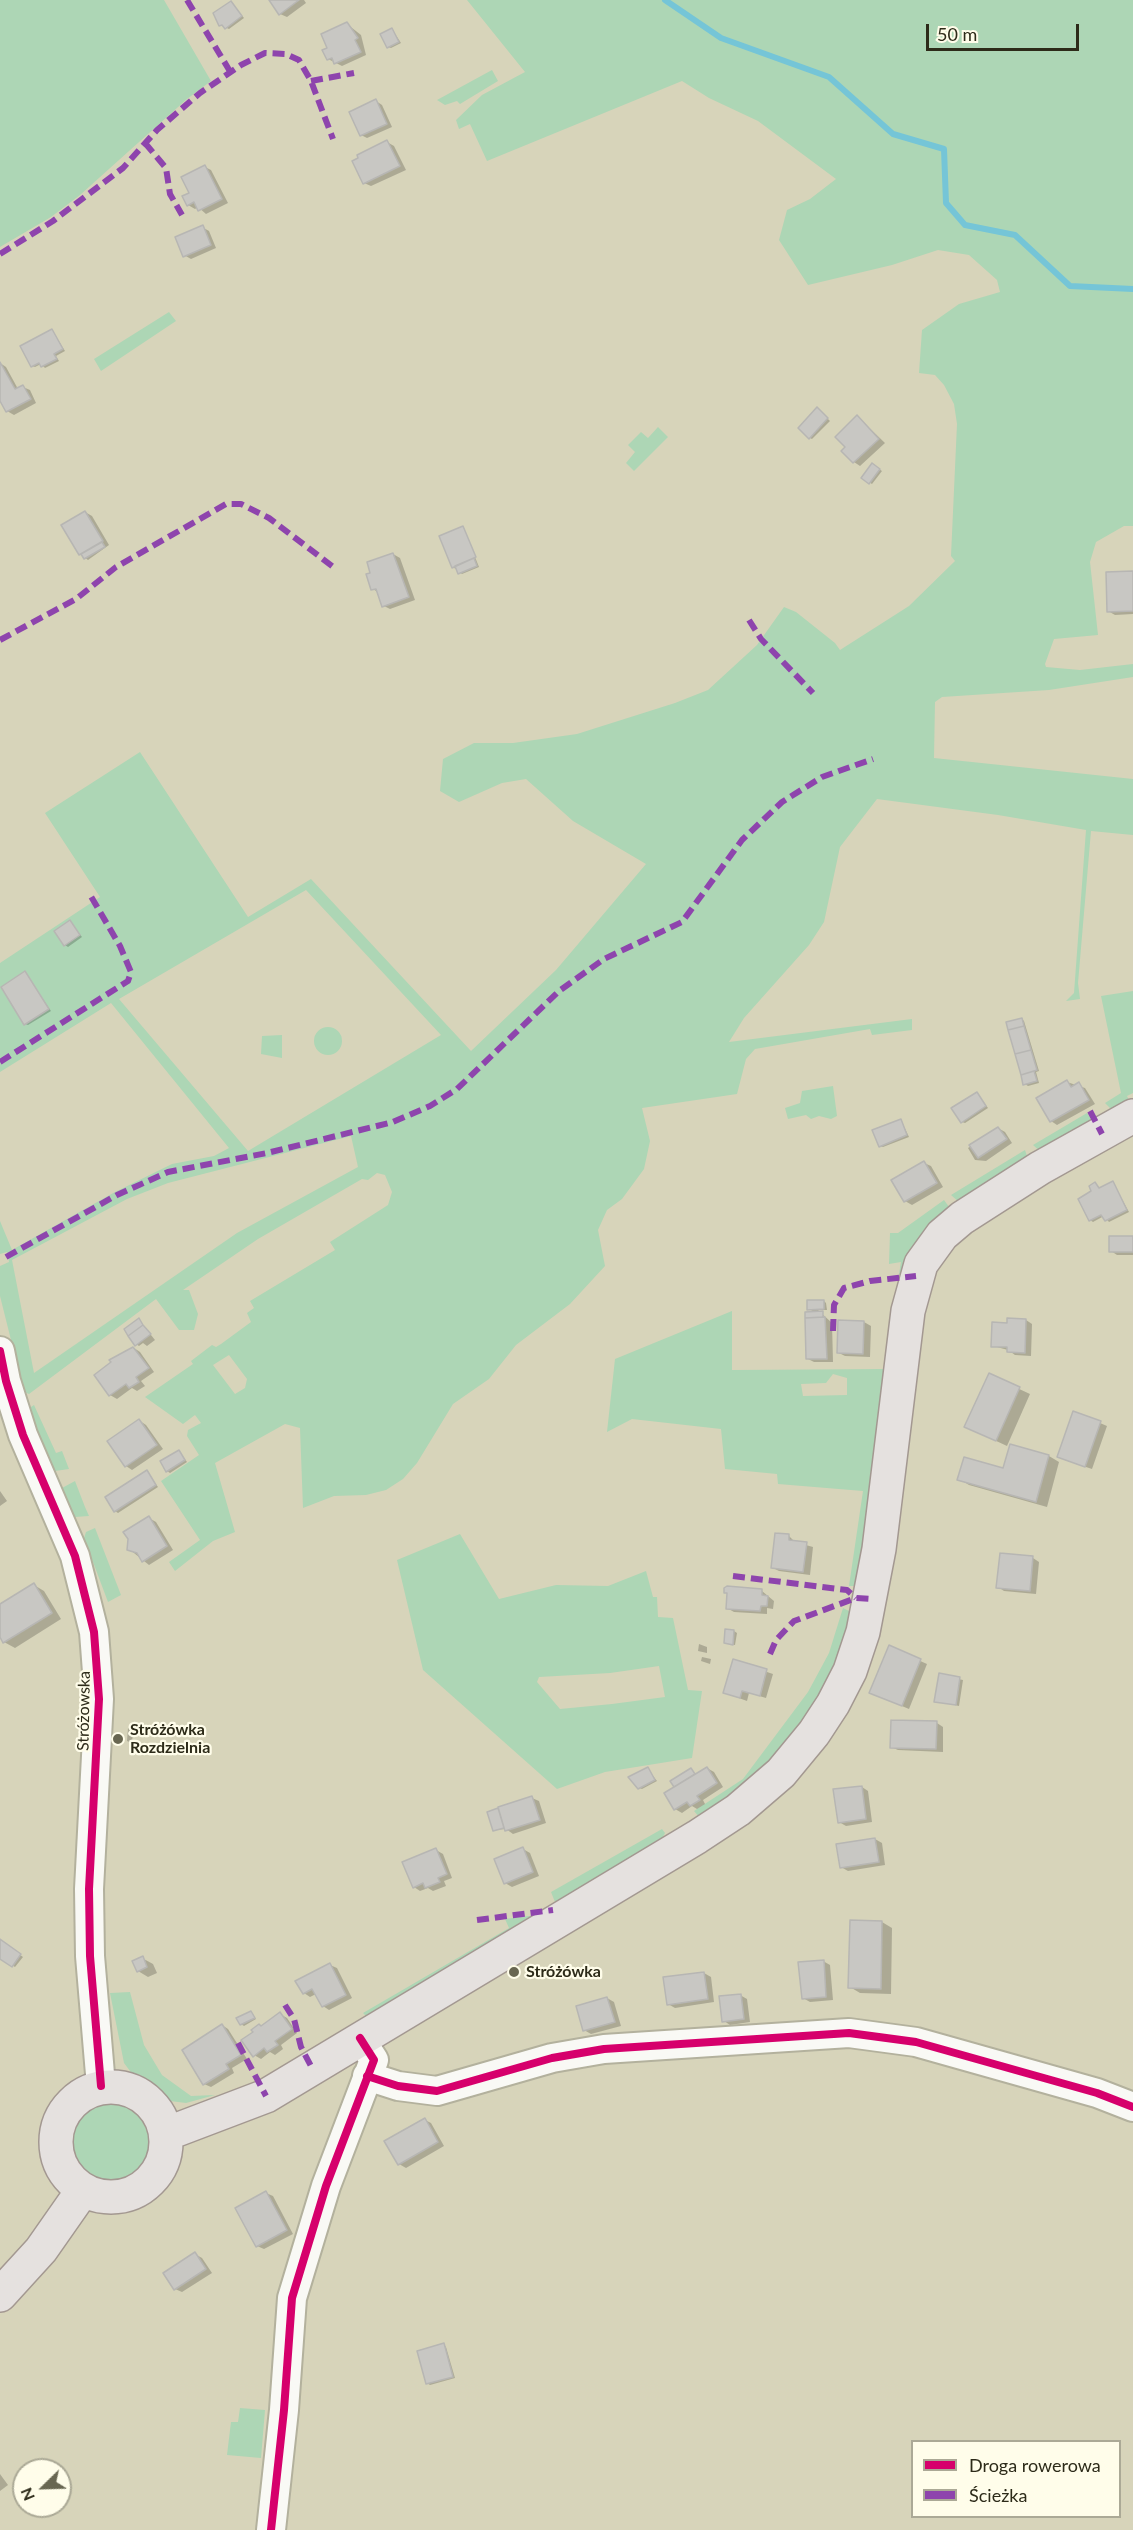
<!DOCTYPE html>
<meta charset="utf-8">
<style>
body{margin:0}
#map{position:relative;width:1133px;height:2530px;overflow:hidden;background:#d7d4ba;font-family:Lato,sans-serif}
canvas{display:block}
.legend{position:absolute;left:911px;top:2440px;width:210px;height:78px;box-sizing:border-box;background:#fffdea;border:2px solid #aba996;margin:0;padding:8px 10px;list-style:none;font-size:18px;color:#2d2b19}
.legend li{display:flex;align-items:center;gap:12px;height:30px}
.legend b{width:30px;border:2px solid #aba996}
.north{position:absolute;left:12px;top:2458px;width:60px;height:60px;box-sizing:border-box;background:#fffdea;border:2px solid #aba996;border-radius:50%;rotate:247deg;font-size:16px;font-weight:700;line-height:24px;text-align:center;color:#2d2b19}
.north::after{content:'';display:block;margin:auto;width:21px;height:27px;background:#686651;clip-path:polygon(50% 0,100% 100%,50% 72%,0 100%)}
.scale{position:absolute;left:926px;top:24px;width:153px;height:27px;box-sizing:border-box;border:3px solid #2d2b19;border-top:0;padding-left:8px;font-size:18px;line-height:21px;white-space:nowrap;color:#2d2b19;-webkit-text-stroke:4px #fffdea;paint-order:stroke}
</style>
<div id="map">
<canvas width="1133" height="2530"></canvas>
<ul class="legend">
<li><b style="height:8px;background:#d6006c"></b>Droga rowerowa</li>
<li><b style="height:8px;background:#8e44ad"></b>Ścieżka</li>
</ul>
<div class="north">N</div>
<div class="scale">50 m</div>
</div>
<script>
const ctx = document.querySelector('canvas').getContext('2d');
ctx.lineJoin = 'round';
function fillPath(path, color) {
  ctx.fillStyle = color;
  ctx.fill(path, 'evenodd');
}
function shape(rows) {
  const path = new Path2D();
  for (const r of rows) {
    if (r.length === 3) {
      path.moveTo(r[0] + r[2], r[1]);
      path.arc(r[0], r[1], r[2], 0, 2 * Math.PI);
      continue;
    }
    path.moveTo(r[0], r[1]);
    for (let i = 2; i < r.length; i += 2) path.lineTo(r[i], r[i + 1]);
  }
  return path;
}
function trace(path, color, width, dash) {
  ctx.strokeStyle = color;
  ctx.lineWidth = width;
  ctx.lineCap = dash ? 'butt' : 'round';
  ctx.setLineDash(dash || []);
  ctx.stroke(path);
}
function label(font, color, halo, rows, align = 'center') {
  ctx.font = font + ' Lato,sans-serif';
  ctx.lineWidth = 4.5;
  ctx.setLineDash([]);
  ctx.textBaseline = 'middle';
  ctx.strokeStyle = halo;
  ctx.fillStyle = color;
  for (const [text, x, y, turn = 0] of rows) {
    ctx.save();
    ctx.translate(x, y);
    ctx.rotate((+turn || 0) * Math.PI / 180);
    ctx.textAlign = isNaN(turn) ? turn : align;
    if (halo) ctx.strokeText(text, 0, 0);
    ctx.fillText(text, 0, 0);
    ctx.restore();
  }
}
const green = shape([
 [0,0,164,0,211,81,187,99,80,195,51,217,0,247],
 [467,0,1133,0,1133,526,1124,526,1096,542,1090,562,1098,635,1054,639,1045,664,1046,667,1080,670,1133,664,1133,677,1049,690,942,697,935,702,934,758,1133,779,1133,835,1091,831,1078,983,1080,999,1066,1001,1074,993,1086,830,998,815,877,799,840,847,824,922,809,945,744,1018,729,1042,912,1019,912,1030,872,1035,870,1029,755,1049,746,1059,737,1094,642,1108,650,1141,644,1169,622,1199,607,1210,598,1230,605,1266,570,1304,516,1345,489,1379,453,1404,417,1463,403,1479,386,1490,366,1495,334,1496,303,1508,300,1428,285,1424,215,1463,235,1532,213,1541,175,1571,169,1562,200,1540,161,1481,199,1455,187,1436,188,1430,201,1423,195,1415,183,1424,145,1397,193,1364,191,1361,212,1345,216,1347,221,1344,251,1322,247,1313,254,1308,250,1301,335,1250,330,1242,388,1205,392,1192,385,1175,377,1173,368,1180,362,1179,258,1239,183,1290,189,1290,198,1314,194,1330,179,1330,156,1299,29,1394,24,1392,0,1296,0,1266,9,1262,7,1252,0,1254,0,1221,12,1250,115,1192,172,1164,214,1156,229,1148,111,1003,0,1072,0,963,100,897,45,813,140,752,248,917,311,879,471,1051,556,970,646,864,573,821,526,779,502,783,459,802,440,791,443,759,474,743,513,743,577,734,675,703,708,690,757,645,784,607,796,612,835,643,840,650,909,606,955,561,951,556,957,424,954,404,944,385,935,375,919,373,922,330,959,304,1000,292,997,280,969,255,938,250,892,265,808,285,779,240,787,210,810,199,836,179,758,121,709,98,682,81,487,161,470,124,459,129,456,120,482,95,525,72],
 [306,890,441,1035,248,1151,119,999],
 [351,1136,358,1167,237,1233,34,1373,12,1260,127,1199,168,1183],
 [229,1355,247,1379,245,1388,235,1394,213,1365],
 [492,70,498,81,460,104,457,101,445,105,437,100],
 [169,312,176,321,101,371,94,359],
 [658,427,668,437,634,471,626,463,635,452,628,445,641,432,648,438],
 [1133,991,1133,1093,1127,1096,1131,1105,1115,1113,1105,1103,1121,1093,1101,996],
 [328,1041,14],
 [282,1035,282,1058,261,1054,262,1036],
 [833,1086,837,1116,831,1119,819,1116,811,1119,806,1115,788,1119,785,1108,800,1103,802,1091],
 [1087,1113,1091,1119,1091,1125,1042,1153,1033,1145],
 [1025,1150,1029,1162,960,1203,951,1195],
 [944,1200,952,1211,906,1271,899,1274,901,1262,889,1264,890,1233,898,1233],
 [898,1282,905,1282,883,1438,856,1586,849,1586,863,1491,778,1484,777,1474,725,1469,721,1429,632,1419,607,1432,615,1359,732,1311,732,1370,884,1369],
 [833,1374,847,1378,847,1395,803,1396,801,1384,826,1383],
 [34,1405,56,1453,62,1451,69,1469,55,1471,28,1409],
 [75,1481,85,1507,89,1516,75,1517,62,1488],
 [95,1528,121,1595,108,1602,84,1538,86,1532],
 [460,1534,499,1599,556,1585,608,1586,646,1571,653,1597,657,1597,658,1617,673,1618,688,1690,702,1691,692,1758,605,1772,557,1789,423,1670,397,1560],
 [659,1666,665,1697,612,1704,560,1709,537,1682,539,1677,610,1673],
 [843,1608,853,1613,852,1624,827,1683,811,1713,763,1773,700,1818,694,1811,743,1779,808,1692,829,1653],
 [662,1829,665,1833,661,1841,557,1904,555,1902,551,1892],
 [537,1915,367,2017,363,2013,509,1928,505,1919],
 [130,1992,144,2045,162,2075,191,2096,215,2095,186,2103,170,2101,133,2075,124,2063,110,1993],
 [111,2142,38],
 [240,2408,265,2410,261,2458,227,2455,231,2422,238,2422]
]);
const shadow = shape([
 [270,0,304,0,306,3,287,17,280,14],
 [231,2,244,18,229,29,220,25],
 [347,24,361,35,366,55,342,66,328,59,329,48],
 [392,29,401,43,391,48,388,47],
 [376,101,382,105,392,127,367,138,361,135],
 [387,142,394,146,406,170,371,186,364,183],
 [205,167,211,170,228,203,206,214,198,207,195,209,188,205],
 [202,227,209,231,216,248,191,259,184,255],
 [52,330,65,351,56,356,59,361,45,368,41,364,35,367,32,366],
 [0,363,6,367,18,389,23,387,30,390,36,403,14,415,7,411,0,398],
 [820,411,830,421,812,439,810,438],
 [858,417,885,443,860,466,854,462,847,447],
 [873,465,882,471,872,484,863,478],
 [85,512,92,516,109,545,88,560,80,554,63,525],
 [463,527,479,567,462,574,453,567],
 [393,554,400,558,415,600,390,609,384,606,379,593,373,589,372,574],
 [1133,573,1133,614,1115,615,1108,611],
 [70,922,82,937,68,947,65,945],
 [25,973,51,1011,28,1025,25,1024],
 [1022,1019,1024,1021,1039,1071,1036,1072,1039,1083,1028,1086,1025,1084,1008,1023],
 [1067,1082,1085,1088,1095,1104,1057,1125,1051,1121],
 [977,1093,988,1108,965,1123,962,1122],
 [901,1120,909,1137,883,1147,880,1146],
 [998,1128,1005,1132,1012,1143,986,1161,975,1160,968,1148],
 [924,1163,931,1166,943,1187,912,1205,905,1201],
 [1113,1183,1129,1212,1109,1222,1104,1216,1093,1222,1090,1220,1095,1184,1100,1189],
 [1133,1237,1133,1255,1117,1255,1111,1251],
 [824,1301,826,1303,827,1310,818,1310,832,1323,833,1362,814,1362,808,1359,807,1313,816,1313,809,1309],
 [139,1320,155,1340,147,1346,143,1343,139,1346,136,1344],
 [1026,1320,1032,1324,1031,1356,1015,1355,1008,1350,993,1346,1008,1324],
 [840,1322,864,1322,871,1326,870,1357,845,1356,839,1353],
 [134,1348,140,1352,154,1372,141,1381,145,1386,137,1391,132,1388,117,1399,110,1395],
 [989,1375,1030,1394,1007,1446,977,1432],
 [140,1421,146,1425,163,1449,132,1470,126,1466],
 [1100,1423,1107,1426,1092,1469,1065,1460],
 [179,1451,187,1462,170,1473,167,1471],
 [1049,1456,1059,1462,1047,1507,969,1485,959,1479,1004,1470],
 [147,1472,158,1487,118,1513,115,1511],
 [0,1491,7,1501,0,1506],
 [149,1518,156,1522,173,1550,149,1565,129,1549,130,1539],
 [789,1536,795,1542,813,1547,810,1575,779,1571,773,1568],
 [1033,1558,1039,1562,1036,1594,1004,1591,998,1587],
 [34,1585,44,1591,61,1619,15,1648,4,1642,0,1635,0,1606],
 [762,1591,774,1601,773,1609,767,1608,767,1614,734,1612,727,1608],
 [734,1631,737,1633,735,1645,728,1644,726,1643],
 [699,1644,707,1647,707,1653,698,1651],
 [889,1647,927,1664,909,1709,878,1696],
 [702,1657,711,1659,710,1664,701,1661],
 [734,1661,773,1674,766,1698,749,1693,747,1701,725,1693],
 [940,1675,963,1680,959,1706,936,1701],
 [937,1723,943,1727,943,1752,898,1750,891,1747],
 [128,1728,133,1730,132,1743,127,1741],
 [707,1768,714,1772,723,1787,703,1800,705,1804,697,1809,692,1806,682,1813,675,1809,676,1788,672,1782,691,1770,696,1775],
 [648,1769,657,1781,642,1789,639,1788],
 [862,1787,868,1791,872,1822,846,1826,839,1822],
 [532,1798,539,1801,546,1823,513,1834,506,1829,494,1830,498,1810,501,1814],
 [875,1839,882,1843,885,1865,848,1871,841,1867],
 [523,1849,530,1853,539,1876,512,1887,505,1883],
 [436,1850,443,1854,452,1878,444,1881,446,1886,433,1891,428,1888,420,1891,414,1887],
 [882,1922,892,1928,891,1994,860,1993,850,1987],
 [0,1940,23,1957,15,1967,0,1957],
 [142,1958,153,1964,157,1973,148,1977,138,1971],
 [823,1961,830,1965,833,2000,810,2002,803,1998],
 [330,1965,337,1968,352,1998,329,2010,323,2006,316,1994,310,1997,304,1993],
 [704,1973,711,1977,714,2002,675,2008,668,2004],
 [740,1995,747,1999,750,2022,730,2025,724,2021],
 [607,1998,614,2002,621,2026,591,2034,584,2030],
 [251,2012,256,2019,244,2026,241,2024],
 [280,2014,287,2018,297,2033,281,2045,283,2049,275,2055,270,2052,261,2059,254,2055,262,2027],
 [222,2025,228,2029,247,2059,232,2068,234,2073,211,2087,204,2084],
 [425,2120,431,2123,444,2146,406,2168,399,2164],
 [266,2193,273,2196,293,2234,264,2249,257,2246],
 [195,2254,202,2258,212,2273,182,2292,175,2289],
 [444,2345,446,2347,455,2378,430,2385,427,2383],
 [0,2474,8,2485,0,2491]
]);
const stream = shape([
 [665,0,721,38,829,77,893,134,944,149,946,203,965,225,1015,235,1070,286,1133,289]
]);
const building = shape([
 [269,0,299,0,279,15,269,0],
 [231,1,242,16,225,29,222,25,219,26,213,13,231,1],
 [347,22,358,38,355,40,361,52,334,64,332,58,327,60,322,50,327,48,321,34,347,22],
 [392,28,399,42,387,48,380,34,392,28],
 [376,99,387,124,360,136,349,112,376,99],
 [387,140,400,166,363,184,352,161,358,158,357,155,387,140],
 [205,165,222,199,198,211,194,202,187,206,182,196,189,193,181,177,205,165],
 [203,225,211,245,183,257,175,237,203,225],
 [52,329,63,349,54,354,57,359,41,367,39,363,31,367,20,346,52,329],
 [0,362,15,389,23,385,31,399,6,412,0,401,0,362],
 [817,407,828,418,809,439,798,428,817,407],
 [857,415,879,439,853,463,841,451,845,447,835,437,857,415],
 [872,463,880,469,869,484,861,478,872,463],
 [85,511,103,541,79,555,61,525,85,511],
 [463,526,476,557,452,568,439,536,463,526],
 [102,542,105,547,84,559,81,554,102,542],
 [393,553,409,597,382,607,376,589,371,590,366,574,370,573,367,562,393,553],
 [474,558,477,566,458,574,455,566,474,558],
 [1133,571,1133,611,1107,612,1106,572,1133,571],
 [70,920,80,935,64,946,54,931,70,920],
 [25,971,49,1009,24,1025,1,987,25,971],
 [1022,1018,1024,1026,1008,1030,1006,1022,1022,1018],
 [1024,1026,1031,1050,1015,1054,1008,1030,1024,1026],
 [1031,1050,1037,1070,1021,1075,1015,1054,1031,1050],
 [1034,1071,1037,1081,1023,1085,1021,1075,1034,1071],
 [1067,1080,1071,1087,1079,1082,1089,1100,1050,1122,1036,1098,1067,1080],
 [977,1092,986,1106,961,1123,951,1108,977,1092],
 [901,1119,907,1135,879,1147,872,1130,901,1119],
 [998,1127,1007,1139,978,1158,969,1145,998,1127],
 [924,1161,937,1183,904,1202,891,1180,924,1161],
 [1113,1181,1127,1210,1105,1221,1101,1215,1089,1221,1078,1199,1091,1191,1089,1186,1095,1182,1099,1188,1113,1181],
 [1109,1236,1133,1236,1133,1252,1109,1252,1109,1236],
 [807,1300,824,1300,824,1309,807,1310,807,1300],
 [823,1311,823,1317,805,1318,805,1312,823,1311],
 [825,1317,827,1359,806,1359,805,1318,825,1317],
 [139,1318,143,1325,128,1336,124,1329,139,1318],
 [1007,1318,1026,1319,1025,1353,1007,1352,1007,1347,991,1347,992,1322,1007,1323,1007,1318],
 [838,1320,864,1321,863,1354,837,1353,838,1320],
 [143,1325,151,1334,135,1346,128,1336,143,1325],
 [133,1347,149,1368,136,1377,139,1382,129,1388,126,1384,109,1396,94,1375,111,1362,109,1360,133,1347],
 [989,1373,1020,1387,996,1441,964,1427,989,1373],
 [1073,1411,1101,1421,1085,1467,1057,1457,1073,1411],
 [139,1419,157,1445,125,1467,107,1441,139,1419],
 [1010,1444,1049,1455,1036,1502,957,1480,964,1457,1003,1468,1010,1444],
 [179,1450,185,1460,166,1472,160,1461,179,1450],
 [147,1470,156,1485,114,1512,105,1497,147,1470],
 [149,1516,167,1546,142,1562,137,1553,127,1550,128,1539,123,1532,149,1516],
 [775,1533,789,1534,789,1540,807,1542,803,1572,771,1568,775,1533],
 [1000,1553,1033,1556,1030,1591,996,1588,1000,1553],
 [34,1583,52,1613,3,1643,0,1637,0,1604,34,1583],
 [727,1586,762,1589,762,1595,768,1596,767,1606,761,1606,760,1611,726,1609,727,1593,724,1593,724,1588,727,1586],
 [725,1629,734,1630,733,1645,724,1643,725,1629],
 [889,1645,921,1659,902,1706,869,1693,889,1645],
 [733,1659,767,1669,760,1696,742,1691,740,1698,723,1693,733,1659],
 [939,1673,960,1677,956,1705,934,1702,939,1673],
 [891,1720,937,1721,936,1749,890,1748,891,1720],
 [648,1767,655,1780,638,1789,628,1777,648,1767],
 [707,1767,717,1783,697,1796,700,1800,690,1806,687,1802,674,1810,664,1793,707,1767],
 [691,1768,695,1774,674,1787,670,1781,691,1768],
 [862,1786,866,1819,838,1823,833,1789,862,1786],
 [532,1796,540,1820,505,1831,498,1807,532,1796],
 [498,1808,504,1828,493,1831,487,1812,498,1808],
 [875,1838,879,1862,840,1868,836,1844,875,1838],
 [523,1847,533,1872,504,1884,494,1859,523,1847],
 [436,1848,447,1874,438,1878,440,1882,425,1888,423,1883,413,1888,402,1862,436,1848],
 [850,1920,882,1921,881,1989,848,1988,850,1920],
 [0,1939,21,1954,12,1967,0,1959,0,1939],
 [143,1956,147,1967,137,1972,132,1961,143,1956],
 [824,1960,826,1997,802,1999,798,1962,824,1960],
 [330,1963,346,1995,322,2007,312,1989,303,1994,295,1981,330,1963],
 [704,1972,708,1999,667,2005,663,1977,704,1972],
 [741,1994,744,2019,722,2022,719,1996,741,1994],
 [607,1997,615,2022,583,2031,576,2006,607,1997],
 [251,2011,255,2018,240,2025,236,2018,251,2011],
 [280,2012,292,2029,275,2041,278,2045,267,2052,264,2048,253,2057,241,2040,253,2032,251,2030,259,2024,261,2026,280,2012],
 [222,2024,241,2055,226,2064,229,2069,203,2085,182,2050,222,2024],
 [425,2118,438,2142,398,2165,384,2141,425,2118],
 [266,2191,287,2230,256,2247,235,2208,266,2191],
 [195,2252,206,2269,174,2290,163,2273,195,2252],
 [444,2343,453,2377,426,2384,417,2351,444,2343]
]);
const minor = shape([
 [0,1351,6,1381,23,1435,75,1556,94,1632,99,1699,89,1889,90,1956,101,2086],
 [367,2076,398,2086,437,2091,552,2058,604,2049,849,2033,916,2042,1097,2093,1133,2107],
 [271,2530,284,2410,292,2298,326,2186,374,2060,360,2038]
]);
const major = shape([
 [111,2142,55],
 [166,2134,266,2096,697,1837,738,1810,781,1773,814,1733,833,1704,850,1671,863,1632,879,1549,908,1311,921,1264,942,1235,962,1218,1040,1168,1133,1116],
 [0,2295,41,2250,83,2190]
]);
const quiet = shape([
 [187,0,231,73],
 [311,81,354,73],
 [145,143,166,168,170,194,182,215],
 [0,254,53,221,123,168,157,130,200,93,241,65,265,53,286,54,299,60,311,81,333,139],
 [749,620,761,639,813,693],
 [0,640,76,599,116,567,226,504,241,504,269,518,336,569],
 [0,1062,128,981,131,972,120,946,89,893],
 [1090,1111,1102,1134],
 [6,1257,117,1195,168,1172,267,1153,393,1122,430,1106,457,1089,559,991,604,959,682,922,742,840,782,802,822,777,873,759],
 [833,1331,834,1305,844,1288,870,1281,916,1276],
 [733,1576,847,1590,856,1598],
 [770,1654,776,1640,794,1621,856,1598,871,1599],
 [477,1920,553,1910],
 [285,2005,294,2019,301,2047,312,2068],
 [238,2043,266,2096]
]);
const cycleway = shape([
 [0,1351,6,1381,23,1435,75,1556,94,1632,99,1699,89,1889,90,1956,101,2086],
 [367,2076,398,2086,437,2091,552,2058,604,2049,849,2033,916,2042,1097,2093,1133,2107],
 [271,2530,284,2410,292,2298,326,2186,374,2060,360,2038]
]);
const markers = [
 [118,1739,6,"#686651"],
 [514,1972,6,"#686651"]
];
const streetNames = [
 ["Stróżowska",84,1711,-89]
];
const poiNames = [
 ["Stróżówka",130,1730],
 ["Rozdzielnia",130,1748],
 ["Stróżówka",526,1972]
];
fillPath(green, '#add6b5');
fillPath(shadow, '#0003');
trace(stream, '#75c5d7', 6);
fillPath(building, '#c8c7c3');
trace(building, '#b7b6b3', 1.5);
trace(minor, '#b3b19d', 32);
trace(major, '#a39891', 36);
trace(minor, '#f9f9f5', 28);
trace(major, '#e5e1df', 33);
trace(quiet, '#8e44ad', 6, [12, 6]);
trace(cycleway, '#d6006c', 8);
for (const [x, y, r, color] of markers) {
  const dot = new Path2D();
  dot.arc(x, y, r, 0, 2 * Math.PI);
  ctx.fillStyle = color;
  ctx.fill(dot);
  trace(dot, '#fffdea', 2);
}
label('16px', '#2d2b19', '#fffdea', streetNames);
label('bold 16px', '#2d2b19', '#fffdea', poiNames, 'left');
</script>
